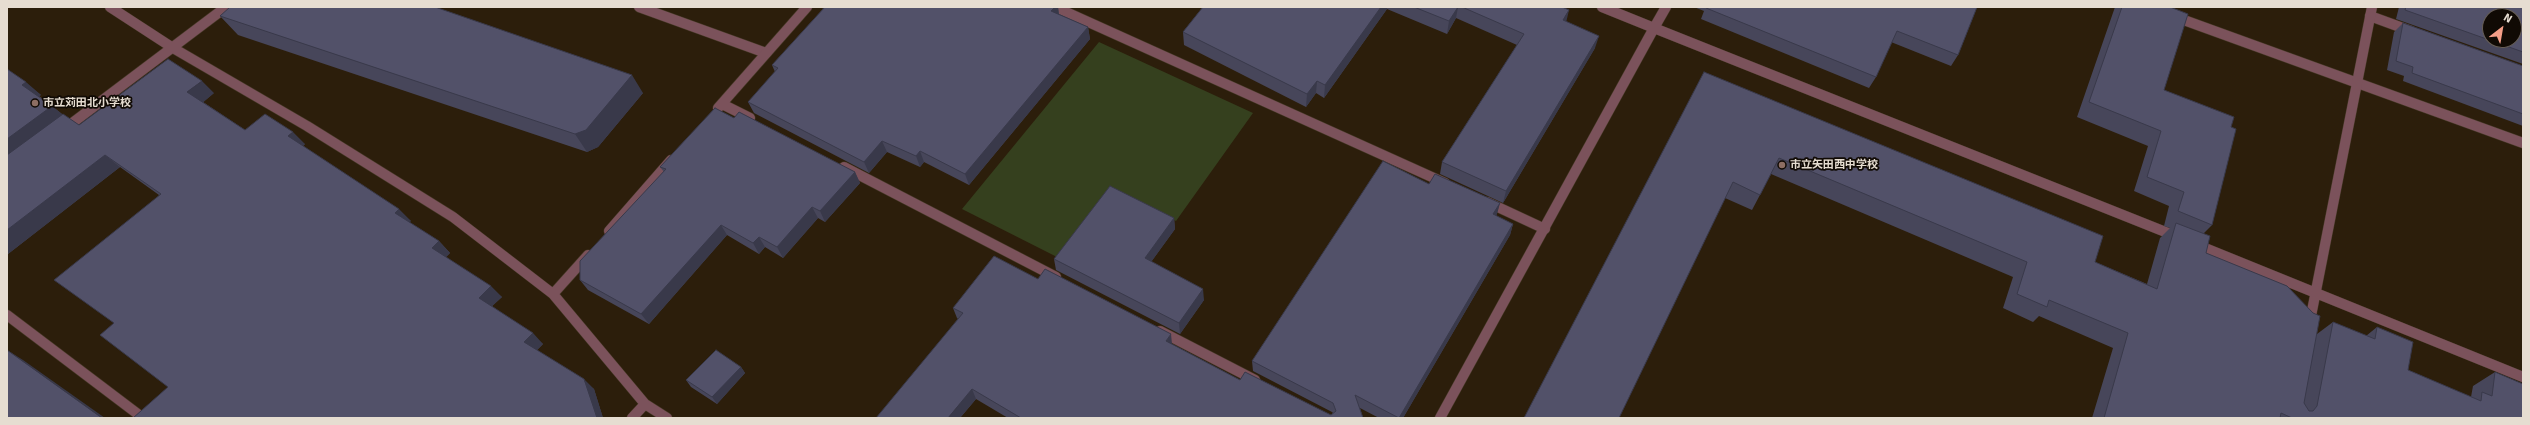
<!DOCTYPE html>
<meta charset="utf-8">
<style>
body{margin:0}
#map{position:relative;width:2530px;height:425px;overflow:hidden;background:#2c1e0b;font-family:Signika,sans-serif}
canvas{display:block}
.frame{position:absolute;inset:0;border:8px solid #e6ddd1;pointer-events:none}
.north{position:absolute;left:2482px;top:8px;width:40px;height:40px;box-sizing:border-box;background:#100a04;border:1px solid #665e56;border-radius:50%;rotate:31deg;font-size:11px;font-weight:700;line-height:16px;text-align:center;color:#e6ddd1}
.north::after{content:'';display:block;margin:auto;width:14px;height:18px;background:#f49e87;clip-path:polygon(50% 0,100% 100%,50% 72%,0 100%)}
</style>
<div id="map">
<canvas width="2530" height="425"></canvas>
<div class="frame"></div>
<div class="north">N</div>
</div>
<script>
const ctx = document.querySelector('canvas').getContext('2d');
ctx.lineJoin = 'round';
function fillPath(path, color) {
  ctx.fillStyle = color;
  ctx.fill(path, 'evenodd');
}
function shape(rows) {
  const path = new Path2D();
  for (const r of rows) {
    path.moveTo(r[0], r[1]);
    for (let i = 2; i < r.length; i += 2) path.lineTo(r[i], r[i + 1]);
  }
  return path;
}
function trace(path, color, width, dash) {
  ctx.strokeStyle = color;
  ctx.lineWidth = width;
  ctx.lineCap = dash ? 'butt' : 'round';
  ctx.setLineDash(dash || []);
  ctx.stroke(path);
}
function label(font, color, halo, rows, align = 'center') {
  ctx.font = font + ' Signika,"Noto Sans JP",sans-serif';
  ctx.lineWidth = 3.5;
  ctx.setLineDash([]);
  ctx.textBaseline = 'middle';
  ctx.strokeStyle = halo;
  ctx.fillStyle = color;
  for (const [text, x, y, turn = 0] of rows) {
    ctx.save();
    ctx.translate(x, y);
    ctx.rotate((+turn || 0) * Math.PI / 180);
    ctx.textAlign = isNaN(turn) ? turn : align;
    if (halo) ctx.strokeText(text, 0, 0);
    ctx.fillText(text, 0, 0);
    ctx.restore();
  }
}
const green = shape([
 [1099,42,1253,113,1176,221,1109,188,1057,257,962,209]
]);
const service = shape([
 [639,7,766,53],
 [2370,16,2411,31]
]);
const minor = shape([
 [110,7,173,48,307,126,453,217,553,294,645,404,667,418],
 [1055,7,1445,183],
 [2148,7,2523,143],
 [722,104,750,118],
 [718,108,807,7],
 [63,130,226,7],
 [844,167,1056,277],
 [1487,202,1545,229],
 [609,231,671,160],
 [553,294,588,255],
 [7,315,143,418],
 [1160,331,1255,380],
 [632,418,645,404]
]);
const tertiary = shape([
 [1602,7,1654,28,1666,7],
 [2195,244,2523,377],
 [2309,326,2372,7],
 [1440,418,1654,28,2178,237]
]);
const wall = shape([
 [822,7,1058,7,1059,14,1088,27,1090,39,969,185,924,162,920,167,887,152,869,173,754,113,748,102,775,72,772,65,823,9],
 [1203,7,1562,7,1566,22,1595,48,1503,203,1440,174,1442,162,1517,45,1456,18,1447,34,1387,9,1324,98,1316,93,1306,107,1184,45,1183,32],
 [1694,7,1977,7,1958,55,1951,66,1891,42,1876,77,1869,88,1701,19,1704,11],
 [2115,7,2170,7,2164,90,2231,127,2212,225,2203,234,2206,253,2317,334,2333,322,2366,336,2377,327,2408,370,2471,397,2473,386,2495,372,2523,418,2092,418,2113,348,2039,316,2033,322,2003,308,2013,277,1771,174,1752,210,1725,198,1704,72,2095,262,2147,284,2160,238,2170,228,2164,226,2169,206,2134,191,2148,146,2077,117],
 [2399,7,2523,7,2523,64,2396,19],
 [220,16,643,93,598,147,587,152,238,35],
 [2403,23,2523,66,2523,126,2403,81,2404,76,2387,70,2394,32],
 [7,69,41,95,39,96,62,114,79,125,214,93,203,102,245,130,305,144,303,146,411,221,409,222,439,241,450,253,446,257,502,297,492,306,543,344,537,350,594,389,603,418,133,418,168,387,114,323,159,195,120,167,8,254],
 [734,118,855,172,860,183,825,222,818,218,783,258,765,247,759,254,727,235,649,324,588,290,580,280,664,172,660,167],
 [1429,184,1500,203,1496,216,1513,224,1510,235,1403,418,1379,418,1360,408,1363,418,1008,418,976,399,960,418,958,319,957,318,953,308,1038,279,1172,344,1240,380,1331,415,1333,413,1332,412,1253,371,1252,361],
 [1174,218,1175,229,1151,262,1204,300,1180,334,1056,270,1054,259],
 [741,367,745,373,717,404,691,387,686,380]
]);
const shadedWall = shape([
 [1055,7,1058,7,1059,16,1051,11],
 [1381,7,1387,7,1387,9,1324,98,1325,85],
 [1458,7,1456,18,1447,34,1449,21],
 [1569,10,1566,23,1563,20],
 [1088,27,1090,39,969,185,965,174],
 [1599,36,1595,48,1503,203,1506,191],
 [632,75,643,93,598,147,587,152,575,134],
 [202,81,214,93,200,105,187,92],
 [1317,81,1316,93,1306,107,1307,94],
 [26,82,41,95,37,97,22,85],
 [52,106,67,118,7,163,7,139],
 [293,132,305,144,300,149,288,136],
 [882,141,887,152,869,173,864,162],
 [920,151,924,162,920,167,916,156],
 [105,155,120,167,8,254,7,253,7,230],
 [855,172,860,183,825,222,820,211],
 [1500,203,1497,214,1490,226,1493,214],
 [812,207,818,218,783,258,777,247],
 [399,209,411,221,406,225,395,213],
 [1174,218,1175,229,1146,269,1145,258],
 [1513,224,1510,235,1403,418,1399,418],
 [721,225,727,235,649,324,641,314],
 [759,237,765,247,759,254,753,243],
 [439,241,450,253,443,260,432,248],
 [491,286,502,297,489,309,479,298],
 [1203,289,1204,300,1180,334,1179,323],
 [533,333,543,344,534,353,524,342],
 [1171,334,1172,344,1166,341],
 [7,350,23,360,105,418,102,418],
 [741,367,745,373,717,404,712,397],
 [584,379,594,389,603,418,597,418],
 [972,389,976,399,960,418,948,418]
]);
const building = shape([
 [230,7,435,7,632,75,586,130,575,134,220,16,230,7],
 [825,7,1055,7,1051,11,1088,27,965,174,920,151,916,156,882,141,864,162,748,102,778,68,772,65,825,7],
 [1203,7,1381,7,1325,85,1317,81,1307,94,1183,32,1203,7],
 [1414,7,1458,7,1449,21,1414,7],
 [1462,7,1562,7,1569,10,1563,20,1599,36,1506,191,1442,162,1524,34,1462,7],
 [1706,7,1977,7,1958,55,1897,31,1876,77,1706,8,1706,7],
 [2122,7,2170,7,2188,14,2164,90,2234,117,2231,127,2236,129,2212,225,2178,211,2184,192,2147,177,2161,131,2089,102,2122,7],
 [2406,7,2523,7,2523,52,2405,10,2406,7],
 [2490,16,2514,16,2514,40,2490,40,2490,16],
 [2403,23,2523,66,2523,114,2412,73,2413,67,2396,61,2403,23],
 [168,59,202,81,187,92,245,130,265,114,293,132,288,136,399,209,395,213,439,241,432,248,491,286,479,298,533,333,524,342,584,379,597,418,133,418,168,387,100,335,114,323,54,280,161,194,105,155,7,230,7,155,63,114,79,125,168,59],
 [7,69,26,82,22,85,52,106,7,139,7,69],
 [1704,72,2103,236,2095,262,2157,289,2176,223,2210,236,2206,253,2287,286,2313,313,2320,316,2304,403,2309,411,2313,411,2317,406,2333,322,2375,339,2377,327,2413,342,2408,370,2481,401,2482,392,2492,396,2495,372,2523,384,2523,418,2292,418,2281,413,2280,418,2104,418,2128,333,2049,300,2047,307,2017,294,2027,262,1779,158,1760,195,1733,182,1619,418,1524,418,1704,72],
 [715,108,734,118,739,112,855,172,820,211,812,207,777,247,759,237,753,243,721,225,641,314,580,280,580,261,666,169,660,167,715,108],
 [1383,161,1429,184,1435,174,1500,203,1493,214,1513,224,1399,418,1355,395,1363,418,1021,418,972,389,948,418,876,418,963,313,953,308,994,256,1038,279,1045,269,1171,334,1166,341,1240,380,1245,372,1331,415,1336,411,1333,403,1252,361,1383,161],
 [1110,186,1174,218,1145,258,1203,289,1179,323,1054,259,1110,186],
 [7,350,102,418,7,418,7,350],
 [716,350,741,367,712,397,686,380,716,350]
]);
const markers = [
 [35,103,4,"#8d6e63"],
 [1782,165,4,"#8d6e63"]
];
const poiNames = [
 ["市立苅田北小学校",43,103],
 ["市立矢田西中学校",1790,165]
];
fillPath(green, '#35401e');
trace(service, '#463927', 11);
trace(minor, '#463927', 11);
trace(tertiary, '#463927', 11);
trace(service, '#7b525b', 10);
trace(minor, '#7b525b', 10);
trace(tertiary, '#7b525b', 10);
fillPath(wall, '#47465a');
fillPath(shadedWall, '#39394a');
fillPath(building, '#525169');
trace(building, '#39394a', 1);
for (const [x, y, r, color] of markers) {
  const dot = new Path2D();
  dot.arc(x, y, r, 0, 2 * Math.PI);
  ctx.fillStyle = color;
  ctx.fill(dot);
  trace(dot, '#100a04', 1.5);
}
label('bold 11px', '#e6ddd1', '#100a04', poiNames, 'left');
</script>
